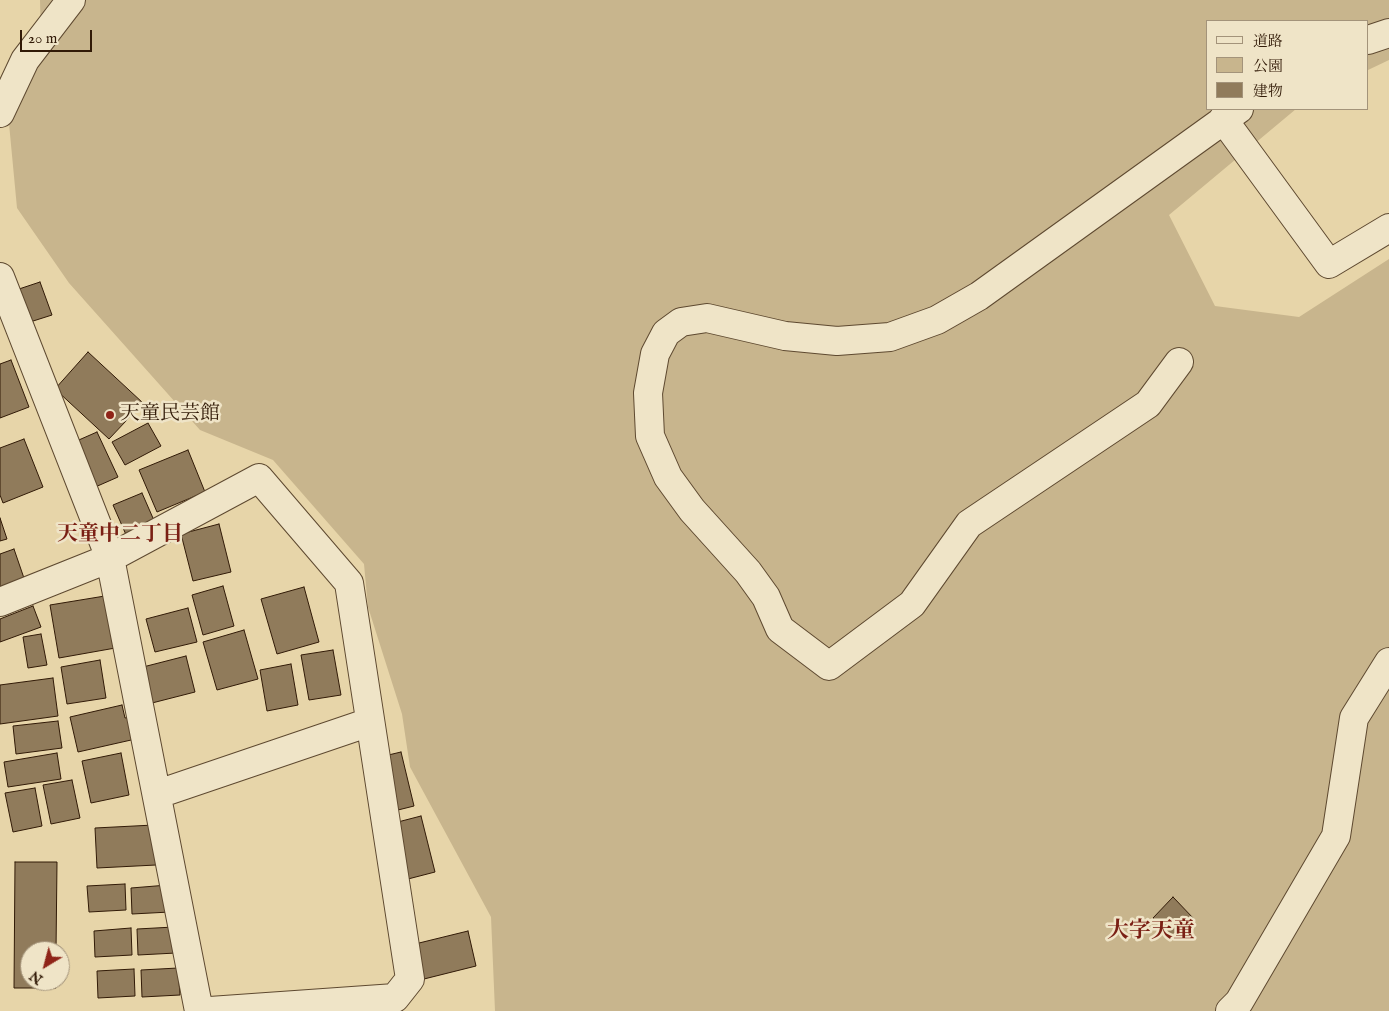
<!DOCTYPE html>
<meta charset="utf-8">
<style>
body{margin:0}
#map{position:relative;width:1389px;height:1011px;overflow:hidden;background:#e7d5a9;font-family:"IM FELL English","Noto Serif JP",serif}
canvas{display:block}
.legend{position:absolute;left:1206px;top:20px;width:162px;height:90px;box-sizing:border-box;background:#efe4c7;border:1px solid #a3937a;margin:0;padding:6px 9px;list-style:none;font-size:15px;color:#311a07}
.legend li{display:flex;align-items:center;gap:10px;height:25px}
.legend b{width:25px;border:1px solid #a3937a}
.north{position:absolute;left:20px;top:941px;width:50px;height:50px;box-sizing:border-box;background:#efe4c7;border:1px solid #a3937a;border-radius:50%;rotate:217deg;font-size:14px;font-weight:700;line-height:20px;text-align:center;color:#311a07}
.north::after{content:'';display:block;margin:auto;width:18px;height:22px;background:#8f2418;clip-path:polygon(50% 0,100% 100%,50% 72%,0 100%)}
.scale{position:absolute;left:20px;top:30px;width:72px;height:22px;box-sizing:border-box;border:2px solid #311a07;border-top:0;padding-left:6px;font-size:15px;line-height:18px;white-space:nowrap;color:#311a07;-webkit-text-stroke:4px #efe4c7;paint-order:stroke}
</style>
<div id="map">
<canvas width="1389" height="1011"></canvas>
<ul class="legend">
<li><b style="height:6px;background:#efe4c7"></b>道路</li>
<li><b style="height:14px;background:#c8b58d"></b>公園</li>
<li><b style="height:14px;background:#907b5b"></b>建物</li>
</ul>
<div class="north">N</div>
<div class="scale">20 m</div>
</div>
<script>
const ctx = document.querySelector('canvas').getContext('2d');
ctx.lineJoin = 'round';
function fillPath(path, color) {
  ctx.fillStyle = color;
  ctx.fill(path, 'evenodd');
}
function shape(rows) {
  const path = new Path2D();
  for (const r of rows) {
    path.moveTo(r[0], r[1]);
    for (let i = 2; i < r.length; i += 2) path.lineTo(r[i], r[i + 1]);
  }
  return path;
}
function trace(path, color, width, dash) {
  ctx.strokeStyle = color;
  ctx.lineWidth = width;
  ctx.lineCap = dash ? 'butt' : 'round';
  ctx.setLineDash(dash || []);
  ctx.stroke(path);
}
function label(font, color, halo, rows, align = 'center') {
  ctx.font = font + ' "IM FELL English","Noto Serif JP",serif';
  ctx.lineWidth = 5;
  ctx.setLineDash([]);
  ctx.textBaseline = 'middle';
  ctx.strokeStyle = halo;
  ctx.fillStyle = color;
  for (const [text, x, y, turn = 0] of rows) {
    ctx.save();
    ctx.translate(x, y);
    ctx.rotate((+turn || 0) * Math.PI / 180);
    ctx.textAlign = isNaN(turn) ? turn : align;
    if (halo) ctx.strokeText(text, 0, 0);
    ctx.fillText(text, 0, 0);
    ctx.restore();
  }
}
const green = shape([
 [40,0,1389,0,1389,60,1368,70,1368,21,1208,21,1208,109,1296,109,1169,215,1215,306,1299,317,1389,259,1389,1011,495,1011,491,917,410,767,402,714,368,607,364,564,273,460,200,430,69,283,17,208,8,113,41,40]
]);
const building = shape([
 [40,282,52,315,30,322,19,289,40,282],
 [88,352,143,403,109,439,55,389,88,352],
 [11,360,29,407,0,418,0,364,11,360],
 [148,423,161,446,125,465,112,442,148,423],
 [97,432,118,477,93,488,72,443,97,432],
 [24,439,43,487,3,503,0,495,0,448,24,439],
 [188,450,205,492,157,512,139,470,188,450],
 [142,493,156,525,127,537,113,505,142,493],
 [0,518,7,539,0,541,0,518],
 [219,524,231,572,193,581,181,534,219,524],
 [14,549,26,584,0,593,0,554,14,549],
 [223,586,234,626,203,635,192,595,223,586],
 [304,587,319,642,277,654,261,599,304,587],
 [111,595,121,647,59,658,50,605,111,595],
 [33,606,41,627,0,642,0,619,33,606],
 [188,608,197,642,155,652,146,619,188,608],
 [244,630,258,679,217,690,203,642,244,630],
 [41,634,47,665,28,668,23,637,41,634],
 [333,650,341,695,309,700,301,655,333,650],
 [186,656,195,692,152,703,143,667,186,656],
 [100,660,106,698,67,704,61,667,100,660],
 [291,664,298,705,267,711,260,670,291,664],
 [53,678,58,716,0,724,0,685,53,678],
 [122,705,125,718,135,716,140,738,78,752,70,717,122,705],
 [58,721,62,748,16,754,13,726,58,721],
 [401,752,414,806,394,811,380,757,401,752],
 [57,753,61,779,8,787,4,762,57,753],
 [121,753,129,795,91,803,82,761,121,753],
 [72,780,80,818,51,824,43,785,72,780],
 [35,788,42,826,13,832,5,793,35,788],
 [421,816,435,872,408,879,394,823,421,816],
 [154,825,156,865,97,868,95,828,154,825],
 [15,862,57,862,56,951,30,951,30,981,56,981,56,988,14,988,15,862],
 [125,884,126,910,89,912,87,886,125,884],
 [168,885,170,912,132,914,131,888,168,885],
 [1173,897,1194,919,1174,939,1153,918,1173,897],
 [174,927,176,953,138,955,137,929,174,927],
 [131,928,132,955,95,957,94,931,131,928],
 [468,931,476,966,424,979,415,944,468,931],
 [178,968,180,995,142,997,141,970,178,968],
 [134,969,135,996,98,998,97,971,134,969]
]);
const minor = shape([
 [1368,40,1389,33],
 [0,113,25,60,71,0],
 [1223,119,1329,264,1389,228],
 [0,277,110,558,199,1011],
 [1179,362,1148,404,969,524,912,604,829,666,780,629,766,597,748,572,692,510,668,477,650,436,648,393,655,354,666,333,681,322,707,318,785,336,837,341,890,337,937,320,979,296,1239,109],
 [0,602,110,558,259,478,349,583,410,979,395,998,210,1011],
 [158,794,370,722],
 [1230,1011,1239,1002,1336,836,1354,718,1389,662]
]);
const markers = [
 [110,415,5,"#8f2418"]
];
const poiNames = [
 ["天童民芸館",120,415]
];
const neighbourhoodNames = [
 ["天童中二丁目",120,536]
];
const quarterNames = [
 ["大字天童",1151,932]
];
fillPath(green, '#c8b58d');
fillPath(building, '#907b5b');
trace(building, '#311a07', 1);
trace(minor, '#5e4930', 30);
trace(minor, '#efe4c7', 28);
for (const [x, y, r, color] of markers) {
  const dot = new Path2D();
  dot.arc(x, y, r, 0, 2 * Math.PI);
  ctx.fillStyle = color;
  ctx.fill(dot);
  trace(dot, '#efe4c7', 2);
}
label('20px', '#311a07', '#efe4c7', poiNames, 'left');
label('bold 21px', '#7a1f14', '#efe4c7', neighbourhoodNames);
label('bold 22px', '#7a1f14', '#efe4c7', quarterNames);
</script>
